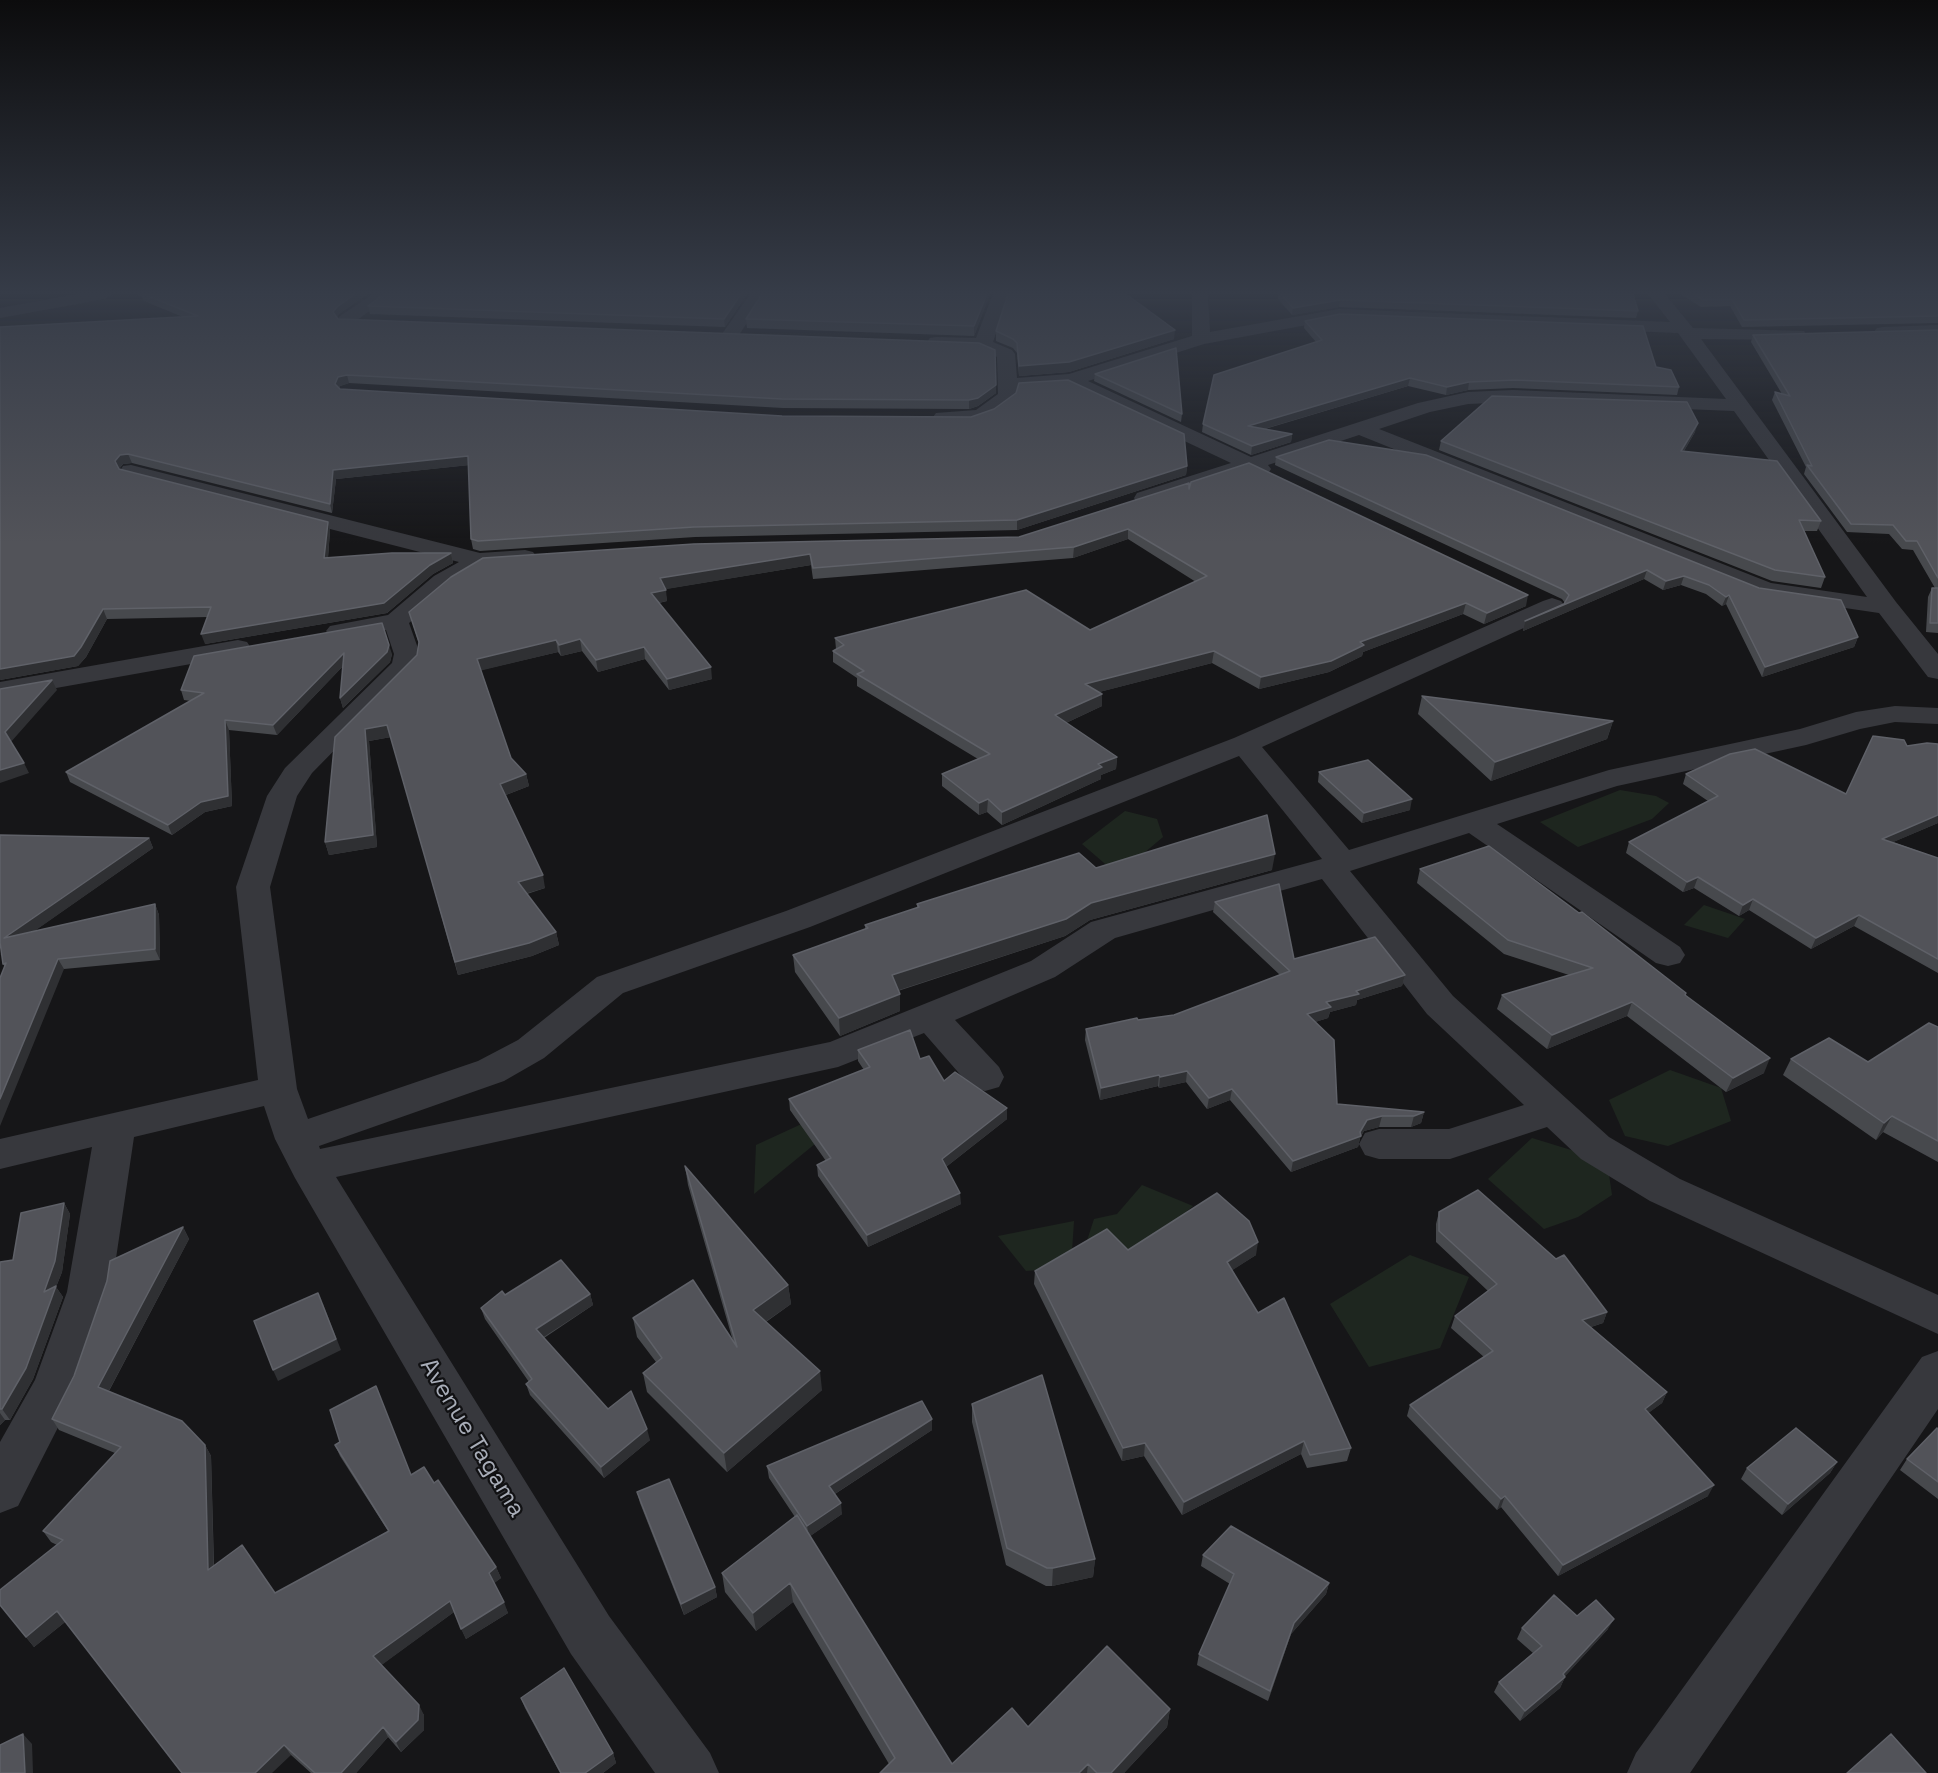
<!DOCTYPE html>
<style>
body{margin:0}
canvas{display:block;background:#161618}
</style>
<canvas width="1938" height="1773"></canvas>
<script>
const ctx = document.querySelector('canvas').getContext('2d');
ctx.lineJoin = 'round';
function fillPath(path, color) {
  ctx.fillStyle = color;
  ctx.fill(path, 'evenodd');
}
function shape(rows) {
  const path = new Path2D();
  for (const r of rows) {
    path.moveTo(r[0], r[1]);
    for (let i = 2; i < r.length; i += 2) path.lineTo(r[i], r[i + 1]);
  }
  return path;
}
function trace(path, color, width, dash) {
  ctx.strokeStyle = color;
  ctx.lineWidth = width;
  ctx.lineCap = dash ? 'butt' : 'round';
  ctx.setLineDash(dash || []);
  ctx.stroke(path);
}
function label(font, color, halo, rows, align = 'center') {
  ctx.font = font + ' "Space Grotesk",sans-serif';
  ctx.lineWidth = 4.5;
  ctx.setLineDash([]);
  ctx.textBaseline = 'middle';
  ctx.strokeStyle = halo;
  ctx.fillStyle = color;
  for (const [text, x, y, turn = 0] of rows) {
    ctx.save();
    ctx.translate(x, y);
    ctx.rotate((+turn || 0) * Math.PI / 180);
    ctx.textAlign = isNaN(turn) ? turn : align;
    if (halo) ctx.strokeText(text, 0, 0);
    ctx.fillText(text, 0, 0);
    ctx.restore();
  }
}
const green = shape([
 [1620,790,1656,796,1669,803,1652,819,1578,847,1540,822],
 [1125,811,1157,819,1163,837,1118,875,1082,844],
 [1704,905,1745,919,1728,938,1684,925],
 [1670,1070,1721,1088,1731,1121,1668,1146,1625,1136,1609,1100],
 [819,1116,827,1134,754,1194,756,1145],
 [1532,1138,1607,1161,1612,1195,1578,1217,1544,1229,1488,1179],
 [1142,1185,1193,1206,1141,1250,1082,1256,1094,1219,1117,1214],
 [1074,1221,1071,1267,1026,1271,998,1236],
 [1410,1255,1469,1277,1440,1348,1369,1367,1330,1304]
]);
const minor = shape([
 [76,294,113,294,105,299,0,318,0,308,76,294],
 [373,294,392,294,352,324,340,324,337,320,340,316,373,294],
 [750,294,766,294,737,338,725,338,722,334,750,294],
 [993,294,1009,294,993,342,1012,350,1015,354,1017,378,1069,374,1192,336,1192,294,1208,294,1210,332,1339,309,1670,322,1648,294,1665,294,1693,328,1804,331,1807,335,1804,339,1798,340,1701,339,1896,602,1938,654,1938,679,1928,677,1879,613,1757,595,1359,435,1268,465,1271,469,1268,474,1260,475,1248,471,1145,505,1137,503,1134,498,1137,493,1231,463,1068,386,1017,389,1014,400,990,418,971,423,936,421,933,417,936,413,976,410,998,394,997,357,980,349,936,347,930,346,927,342,930,338,936,337,976,338,993,294],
 [1339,319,1678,333,1726,399,1513,390,1468,392,1418,403,1251,457,1088,381,1204,344,1339,319],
 [1513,402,1734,411,1867,597,1771,583,1379,429,1430,412,1468,404,1513,402],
 [1938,325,1938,335,1883,337,1877,336,1874,332,1877,328,1883,327,1938,325],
 [131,465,480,553,525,550,533,552,537,557,533,562,525,564,485,567,452,586,409,623,420,654,418,665,312,773,297,796,270,887,297,1089,308,1119,478,1061,518,1040,597,977,786,911,1234,738,1543,601,1552,598,1561,601,1565,606,1561,611,1262,747,1349,850,1609,770,1800,729,1856,712,1895,706,1938,708,1938,724,1895,722,1860,729,1806,745,1617,786,1497,824,1680,947,1685,955,1680,963,1668,966,1656,963,1469,833,1350,871,1453,996,1609,1137,1680,1179,1938,1295,1938,1334,1650,1201,1581,1159,1547,1127,1450,1159,1379,1159,1365,1155,1359,1144,1365,1133,1379,1129,1449,1129,1524,1105,1427,1014,1322,879,1115,938,1055,977,955,1020,999,1067,1004,1077,999,1087,985,1091,971,1087,924,1033,838,1067,336,1177,609,1616,710,1753,719,1773,655,1773,571,1654,295,1178,275,1139,264,1106,134,1137,111,1292,79,1386,18,1506,0,1513,0,1442,35,1380,67,1292,92,1147,0,1169,0,1139,258,1080,236,887,267,796,285,768,392,663,394,654,386,630,339,639,330,636,326,631,330,626,388,615,434,576,459,562,123,476,120,471,123,466,131,465],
 [1239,756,1322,859,1091,922,1031,961,830,1042,320,1149,319,1146,504,1081,544,1058,623,993,810,927,1239,756],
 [238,640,247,642,251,648,247,654,0,698,0,682,238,640],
 [1938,1351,1938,1409,1690,1773,1627,1773,1636,1753,1922,1357,1938,1351]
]);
const wall = shape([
 [136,294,368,294,339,314,337,317,338,319,996,393,978,406,969,409,783,408,349,383,340,386,339,388,340,389,1187,466,1186,475,1017,530,695,537,480,551,473,549,471,539,469,465,336,479,332,513,132,463,123,464,119,469,328,522,330,531,328,558,451,553,453,563,433,574,387,613,205,644,208,617,107,619,86,657,78,666,0,680,183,317,144,301,142,297],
 [747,294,725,327,370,314,368,306],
 [990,294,974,336,747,328,746,319],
 [1278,294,1633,294,1638,311,1636,318,1339,307,1292,315,1278,299],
 [1680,294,1938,294,1938,323,1742,327,1730,306,1701,307],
 [1305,321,1656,367,1679,387,1677,395,1513,388,1468,390,1446,395,1408,386,1265,429,1292,434,1291,442,1251,455,1202,432,1203,424,1316,342,1304,328],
 [1938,330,1938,633,1926,632,1928,597,1932,588,1935,588,1913,550,1902,549,1889,534,1847,532,1804,474,1806,467,1772,400,1775,392,1782,394,1751,342,1753,335],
 [996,331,1174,339,1069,372,1019,376,1017,353,1013,348,996,341],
 [1095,374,1182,414,1181,422,1094,381],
 [1695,432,1684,451,1821,521,1817,531,1804,531,1825,577,1821,588,1772,581,1439,450,1441,441],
 [1329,440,1858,637,1854,647,1762,677,1726,604,1722,606,1706,594,1681,585,1663,590,1644,579,1523,631,1525,621,1565,603,1562,599,1275,465,1276,457],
 [1189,489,1526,606,1484,624,1463,614,1363,652,1362,656,1329,672,1259,689,1212,663,1099,692,1102,706,1066,723,1117,757,1116,769,1101,775,1101,779,1002,825,987,812,979,815,942,786,942,774,978,759,857,686,857,678,833,662,833,651,836,649,835,638,1090,630,1196,582,1128,539,1073,558,813,579,811,565,665,589,667,601,659,603,712,679,669,690,645,659,598,672,582,651,561,656,558,652,481,670,511,758,526,774,529,786,506,795,545,888,527,894,556,932,559,945,532,956,458,975,391,737,369,741,377,847,329,855,325,842,335,737,417,655,419,644,409,612,451,577,1019,537],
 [392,654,390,662,343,708,340,698,343,666,277,735,229,730,232,806,205,812,172,835,70,782,66,772,191,701,184,700,181,690],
 [1422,696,1613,721,1607,739,1491,781,1418,714],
 [1319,772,1410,810,1362,823,1318,782],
 [1686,774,1846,794,1938,823,1893,842,1938,858,1938,973,1854,926,1811,949,1749,910,1739,916,1694,888,1683,892,1626,853,1629,842,1708,801,1683,784],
 [149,838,153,848,34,931,155,904,159,915,160,960,64,969,5,967,3,964,2,954,0,955],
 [1096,868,1272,870,1090,920,1065,936,898,991,900,1011,840,1036,795,972,793,955,865,929,865,925,917,908,917,904],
 [1420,869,1685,995,1764,1073,1726,1092,1627,1016,1547,1049,1497,1009,1502,995,1569,975,1504,954,1417,883],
 [1215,902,1294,959,1405,975,1402,986,1357,1000,1356,1005,1330,1012,1328,1018,1315,1022,1337,1104,1424,1112,1421,1123,1411,1127,1379,1127,1364,1131,1360,1138,1358,1147,1291,1172,1230,1100,1207,1109,1186,1082,1159,1088,1158,1086,1100,1100,1085,1040,1086,1029,1174,1015,1280,975,1213,912],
 [1938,1027,1938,1162,1883,1132,1876,1140,1783,1075,1791,1059,1868,1062],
 [858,1050,920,1059,944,1081,1007,1119,946,1167,961,1204,868,1247,818,1176,817,1165,826,1161,790,1110,789,1099,864,1070,858,1061],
 [685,1166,788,1285,791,1304,766,1322,822,1390,727,1472,647,1392,643,1373,656,1362,637,1337,633,1318,733,1341,688,1185],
 [64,1203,70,1214,62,1272,56,1287,63,1297,33,1379,10,1420,5,1420,0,1425,0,1262,13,1260],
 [1439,1212,1607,1312,1603,1323,1591,1327,1667,1392,1662,1403,1648,1413,1708,1496,1558,1576,1501,1507,1497,1510,1407,1416,1410,1405,1484,1357,1451,1328,1455,1316,1488,1291,1436,1242,1436,1224],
 [183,1227,189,1239,109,1391,205,1445,211,1456,214,1565,275,1593,388,1531,340,1456,335,1445,434,1483,496,1567,501,1578,494,1583,508,1613,466,1639,454,1612,381,1665,424,1715,424,1730,401,1752,388,1737,356,1773,311,1773,291,1755,65,1622,34,1647,0,1605,57,1545,51,1542,43,1531,115,1453,59,1430,52,1419],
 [1128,1250,1256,1255,1232,1270,1258,1313,1351,1448,1347,1461,1307,1468,1301,1454,1182,1515,1144,1456,1122,1461,1034,1284,1035,1271],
 [590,1294,593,1305,544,1338,608,1409,650,1440,604,1478,530,1395,526,1384,529,1382,485,1319,481,1308,505,1295],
 [972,1404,1095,1559,1093,1577,1052,1586,1046,1586,1006,1565,972,1422],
 [932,1419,932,1430,835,1494,842,1514,810,1536,952,1764,1028,1727,1170,1709,1167,1727,1124,1773,880,1773,889,1764,793,1602,756,1631,725,1592,722,1573,795,1517,769,1478,767,1466],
 [1938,1429,1938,1499,1900,1470,1907,1459],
 [1837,1462,1830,1473,1782,1515,1741,1479,1747,1468],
 [637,1492,715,1587,717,1597,684,1615,640,1503],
 [1203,1555,1329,1583,1326,1594,1291,1634,1268,1701,1197,1665,1199,1654,1230,1584,1201,1566],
 [1577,1616,1608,1629,1565,1676,1565,1677,1560,1688,1520,1721,1494,1692,1499,1682,1533,1653,1517,1639,1522,1628],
 [521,1698,613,1753,616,1763,603,1773,560,1773,525,1708]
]);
const shadedWall = shape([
 [355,294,368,294,339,314,335,320,333,312,337,307],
 [741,294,747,294,725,327,724,319],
 [987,294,990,294,974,336,974,326],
 [1340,300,1339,307,1292,315,1293,308],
 [1175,330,1174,339,1069,372,1019,376,1019,366],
 [347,375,349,383,340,386,337,392,335,384,338,377],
 [1410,378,1408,386,1247,434,1248,426],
 [1469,382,1468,390,1446,395,1447,387],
 [996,385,996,393,978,406,969,409,969,400],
 [1698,423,1695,432,1678,461,1681,451],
 [1292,434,1291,442,1251,455,1252,446],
 [128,454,132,463,123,464,118,470,115,461,120,455],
 [468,456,470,465,336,479,332,513,330,504,333,470],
 [1187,466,1186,475,1017,530,1017,520],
 [328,522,330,531,327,568,324,558],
 [1128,529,1128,539,1073,558,1074,547],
 [451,553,453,563,433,574,387,613,205,644,201,634,430,565],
 [810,554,811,565,661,590,660,578],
 [1647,570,1644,579,1523,631,1525,621],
 [1684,576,1681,585,1663,590,1666,581],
 [666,590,667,601,653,604,651,593],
 [1528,595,1526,606,1484,624,1487,613],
 [1729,595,1726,604,1722,606,1726,597],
 [1466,603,1463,614,1363,652,1362,656,1329,672,1259,689,1261,677,1360,642],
 [103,609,107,619,86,657,78,666,0,680,0,669],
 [1858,637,1854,647,1762,677,1765,667],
 [580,639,582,651,561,656,559,645],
 [556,640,558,652,479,671,477,659],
 [389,645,392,654,390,662,343,708,340,698],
 [644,647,645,659,598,672,596,660],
 [1214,651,1212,663,1084,696,1085,684],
 [344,653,347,662,277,735,273,725],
 [711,667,712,679,669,690,667,679],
 [52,680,57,690,10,743,5,732],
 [1102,694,1102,706,1055,728,1055,715],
 [225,720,229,730,232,806,205,812,172,835,168,825],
 [1613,721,1607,739,1491,781,1495,762],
 [387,725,391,737,369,741,377,847,329,855,325,842,365,729],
 [1117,757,1116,769,1101,775,1101,779,1002,825,1002,812,1098,764],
 [24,763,29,773,0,783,0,770],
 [526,774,529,786,503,796,500,784],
 [988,799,987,812,979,815,979,803],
 [1412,799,1410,810,1362,823,1364,813],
 [1938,815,1938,823,1877,849,1882,839],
 [149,838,153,848,9,949,4,938],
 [1275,854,1272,870,1090,920,1065,936,893,992,892,975,1091,903],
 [543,875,545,888,521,895,518,882],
 [1698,877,1694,888,1683,892,1687,882],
 [1753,899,1749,910,1739,916,1743,905],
 [155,904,159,915,160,960,155,949],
 [1859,915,1854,926,1811,949,1816,938],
 [556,932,559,945,532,956,458,975,455,962],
 [58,959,64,969,0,1126,0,1099],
 [1405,975,1402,986,1357,1000,1356,1005,1330,1012,1328,1018,1305,1025,1307,1014,1326,1002,1356,991],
 [900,994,900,1011,840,1036,839,1018],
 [1632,1002,1627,1016,1547,1049,1552,1035],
 [1770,1058,1764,1073,1726,1092,1733,1078],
 [1187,1071,1186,1082,1159,1088,1160,1077],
 [1159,1075,1158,1086,1100,1100,1101,1088],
 [1232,1089,1230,1100,1207,1109,1209,1098],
 [1007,1108,1007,1119,942,1170,942,1159],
 [1424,1112,1421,1123,1411,1127,1414,1116],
 [1382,1116,1379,1127,1364,1131,1360,1138,1358,1147,1291,1172,1293,1161,1360,1132,1367,1120],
 [1892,1116,1883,1132,1876,1140,1884,1123],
 [960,1193,961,1204,868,1247,867,1235],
 [64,1203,70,1214,62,1272,56,1287,63,1297,33,1379,10,1420,2,1409,44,1292],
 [183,1227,189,1239,105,1398,98,1387],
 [1258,1242,1256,1255,1225,1275,1227,1262],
 [788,1285,791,1304,755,1329,753,1310],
 [590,1294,593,1305,539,1340,536,1329],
 [323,1304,341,1350,278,1381,273,1370],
 [1607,1312,1603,1323,1578,1331,1582,1320],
 [820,1371,822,1390,727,1472,724,1453],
 [1667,1392,1662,1403,1639,1420,1645,1409],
 [0,1413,5,1420,0,1425],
 [932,1419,932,1430,830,1497,829,1486],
 [647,1429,650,1440,604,1478,601,1467],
 [1304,1441,1301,1454,1182,1515,1184,1502],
 [1145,1443,1144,1456,1122,1461,1123,1448],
 [205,1445,211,1456,214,1580,208,1570],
 [1837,1462,1830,1473,1782,1515,1788,1504],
 [1714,1485,1708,1496,1558,1576,1563,1565],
 [1505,1496,1501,1507,1497,1510,1501,1499],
 [841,1503,842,1514,809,1537,807,1526],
 [1095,1559,1093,1577,1052,1586,1053,1568],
 [496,1567,501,1578,493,1584,489,1573],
 [790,1583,793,1602,756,1631,753,1613],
 [1329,1583,1326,1594,1291,1634,1268,1701,1294,1623],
 [715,1587,717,1597,684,1615,681,1604],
 [450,1601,454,1612,379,1667,373,1656],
 [504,1602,508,1613,466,1639,461,1629],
 [57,1611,65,1622,34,1647,26,1637],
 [1614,1619,1608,1629,1559,1683,1565,1677,1560,1688,1520,1721,1525,1711,1563,1674],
 [419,1705,424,1715,424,1730,401,1752,396,1742],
 [1170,1709,1167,1727,1124,1773,1111,1773],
 [383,1727,388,1737,356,1773,341,1773],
 [23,1734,32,1744,33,1773,25,1773],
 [284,1745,291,1755,272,1773,255,1773],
 [613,1753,616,1763,603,1773,585,1773],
 [1088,1764,1087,1773,1079,1773]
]);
const building = shape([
 [143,294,355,294,337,307,333,312,338,319,979,343,995,350,996,385,978,398,969,400,782,399,347,375,338,377,335,384,340,389,782,416,971,417,994,409,1016,393,1019,383,1068,380,1184,434,1187,466,1017,520,694,527,478,541,471,539,468,456,333,470,330,504,128,454,120,455,115,461,119,469,328,522,324,558,392,553,451,553,430,565,384,603,201,634,211,607,103,609,81,647,74,656,0,669,0,327,198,316,143,294],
 [384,294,741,294,724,319,368,306,384,294],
 [762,294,987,294,974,326,746,319,762,294],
 [1008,294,1126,294,1175,330,1069,362,1019,366,1017,343,1013,339,996,331,1008,294],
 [1281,294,1633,294,1638,311,1340,300,1293,308,1281,294],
 [1694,294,1938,294,1938,316,1744,320,1732,299,1703,300,1694,294],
 [1340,314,1643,326,1656,367,1671,370,1679,387,1515,380,1469,382,1447,387,1410,378,1248,426,1292,434,1252,446,1203,424,1214,375,1322,340,1305,321,1340,314],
 [1938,330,1938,578,1917,541,1906,541,1893,525,1851,524,1807,465,1812,466,1775,392,1790,396,1753,335,1938,330],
 [1176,348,1182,414,1095,374,1176,348],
 [1492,396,1687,402,1698,423,1681,451,1777,461,1821,521,1799,520,1825,577,1775,570,1441,441,1492,396],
 [1329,440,1426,455,1759,588,1841,600,1858,637,1765,667,1729,595,1726,597,1709,585,1684,576,1666,581,1647,570,1525,621,1564,604,1569,595,1564,590,1276,457,1329,440],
 [1249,463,1528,595,1487,613,1466,603,1360,642,1364,645,1331,661,1261,677,1214,651,1085,684,1102,694,1055,715,1117,757,1098,764,1102,767,1002,812,988,799,979,803,942,774,990,754,857,674,864,671,833,651,844,645,835,638,1026,590,1090,630,1207,576,1128,529,1074,547,813,568,810,554,660,578,666,590,651,593,711,667,667,679,644,647,596,660,580,639,559,645,556,640,477,659,511,758,526,774,500,784,543,875,518,882,556,932,529,943,455,962,387,725,365,729,373,835,325,842,335,737,417,655,419,642,409,612,451,577,483,558,694,544,1019,537,1189,483,1189,489,1191,482,1249,463],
 [1932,588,1938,588,1938,623,1930,623,1932,588],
 [382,623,389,645,387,652,340,698,344,653,273,725,225,720,228,796,201,802,168,825,66,772,204,693,181,690,194,656,382,623],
 [52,680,5,732,24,763,0,770,0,689,52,680],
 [1422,696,1485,704,1613,721,1495,762,1422,696],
 [1873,736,1904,740,1907,746,1927,743,1938,744,1938,815,1882,839,1938,858,1938,959,1859,915,1816,938,1753,899,1743,905,1698,877,1687,882,1629,842,1718,796,1686,774,1730,754,1755,749,1846,794,1873,736],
 [1368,760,1412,799,1364,813,1319,772,1368,760],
 [1267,815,1275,854,1091,903,1066,919,892,975,900,994,839,1018,793,955,868,928,865,925,919,907,917,904,1079,853,1096,868,1267,815],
 [0,835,149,838,4,938,155,904,155,949,58,959,0,1099,0,978,6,963,3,964,0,942,0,835],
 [1489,846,1579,913,1582,912,1686,993,1685,995,1770,1058,1733,1078,1632,1002,1552,1035,1502,995,1593,968,1508,940,1420,869,1489,846],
 [1279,884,1294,959,1375,937,1405,975,1356,991,1359,994,1326,1002,1331,1007,1307,1014,1334,1040,1337,1104,1424,1112,1414,1116,1382,1116,1367,1120,1360,1132,1361,1136,1293,1161,1232,1089,1209,1098,1187,1071,1160,1077,1159,1075,1101,1088,1086,1029,1137,1018,1138,1020,1174,1015,1290,971,1215,902,1279,884],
 [1929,1023,1938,1027,1938,1141,1892,1116,1884,1123,1791,1059,1829,1038,1868,1062,1929,1023],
 [910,1030,920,1059,929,1056,944,1081,955,1072,1007,1108,942,1159,960,1193,867,1235,817,1165,831,1158,789,1099,870,1067,858,1050,910,1030],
 [685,1166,788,1285,753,1310,820,1371,724,1453,643,1373,662,1358,633,1318,693,1280,737,1347,685,1166],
 [1478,1190,1556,1259,1564,1255,1607,1312,1582,1320,1667,1392,1645,1409,1714,1485,1563,1565,1505,1496,1501,1499,1410,1405,1493,1351,1455,1316,1497,1284,1439,1231,1439,1212,1478,1190],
 [1217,1193,1249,1221,1258,1242,1227,1262,1258,1313,1284,1298,1351,1448,1310,1455,1304,1441,1184,1502,1145,1443,1123,1448,1035,1271,1107,1229,1128,1250,1217,1193],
 [64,1203,55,1261,44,1292,56,1286,26,1368,2,1409,0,1409,0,1262,13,1260,21,1213,64,1203],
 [183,1227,98,1387,182,1421,205,1445,208,1570,242,1545,275,1593,389,1531,335,1445,340,1442,330,1410,376,1386,411,1475,424,1467,434,1483,438,1480,496,1567,489,1573,504,1602,461,1629,450,1601,373,1656,419,1705,418,1720,396,1742,383,1727,341,1773,315,1773,284,1745,255,1773,182,1773,57,1611,26,1637,0,1605,0,1590,63,1540,43,1531,121,1447,52,1419,74,1376,107,1281,110,1261,183,1227],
 [561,1260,590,1294,536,1329,608,1409,631,1391,647,1429,601,1467,526,1384,532,1379,481,1308,502,1291,505,1295,561,1260],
 [318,1293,336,1339,273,1370,254,1321,318,1293],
 [1042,1375,1095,1559,1053,1568,1047,1568,1007,1548,972,1404,1042,1375],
 [922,1401,932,1419,829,1486,841,1503,807,1526,767,1466,922,1401],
 [1796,1428,1837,1462,1788,1504,1747,1468,1796,1428],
 [1937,1428,1938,1429,1938,1482,1907,1459,1937,1428],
 [669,1479,715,1587,681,1604,637,1492,669,1479],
 [797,1515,952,1764,1012,1708,1028,1727,1107,1646,1170,1709,1111,1773,1097,1773,1088,1764,1079,1773,880,1773,895,1758,790,1583,753,1613,722,1573,797,1515],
 [1231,1526,1329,1583,1294,1623,1270,1691,1199,1654,1234,1574,1203,1555,1231,1526],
 [1554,1595,1577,1616,1596,1600,1614,1619,1563,1674,1565,1677,1525,1711,1499,1682,1542,1646,1522,1628,1554,1595],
 [564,1668,613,1753,585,1773,561,1773,521,1698,564,1668],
 [23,1734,25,1773,0,1773,0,1745,23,1734],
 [1891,1734,1926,1773,1847,1773,1891,1734]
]);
const nearStreetnames = [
 ["Avenue Tagama",472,1438,59]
];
fillPath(green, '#1e261f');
fillPath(minor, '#37383d');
fillPath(wall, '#47494d');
fillPath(shadedWall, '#2f3033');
fillPath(building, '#525359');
trace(building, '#5f6168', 1.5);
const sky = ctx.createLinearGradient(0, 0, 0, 543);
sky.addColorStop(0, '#0c0c0d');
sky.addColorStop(0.54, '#363c48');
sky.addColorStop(1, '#363c4800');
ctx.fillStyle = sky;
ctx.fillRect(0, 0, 1938, 543);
label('24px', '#a8adb8', '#111113', nearStreetnames);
</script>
